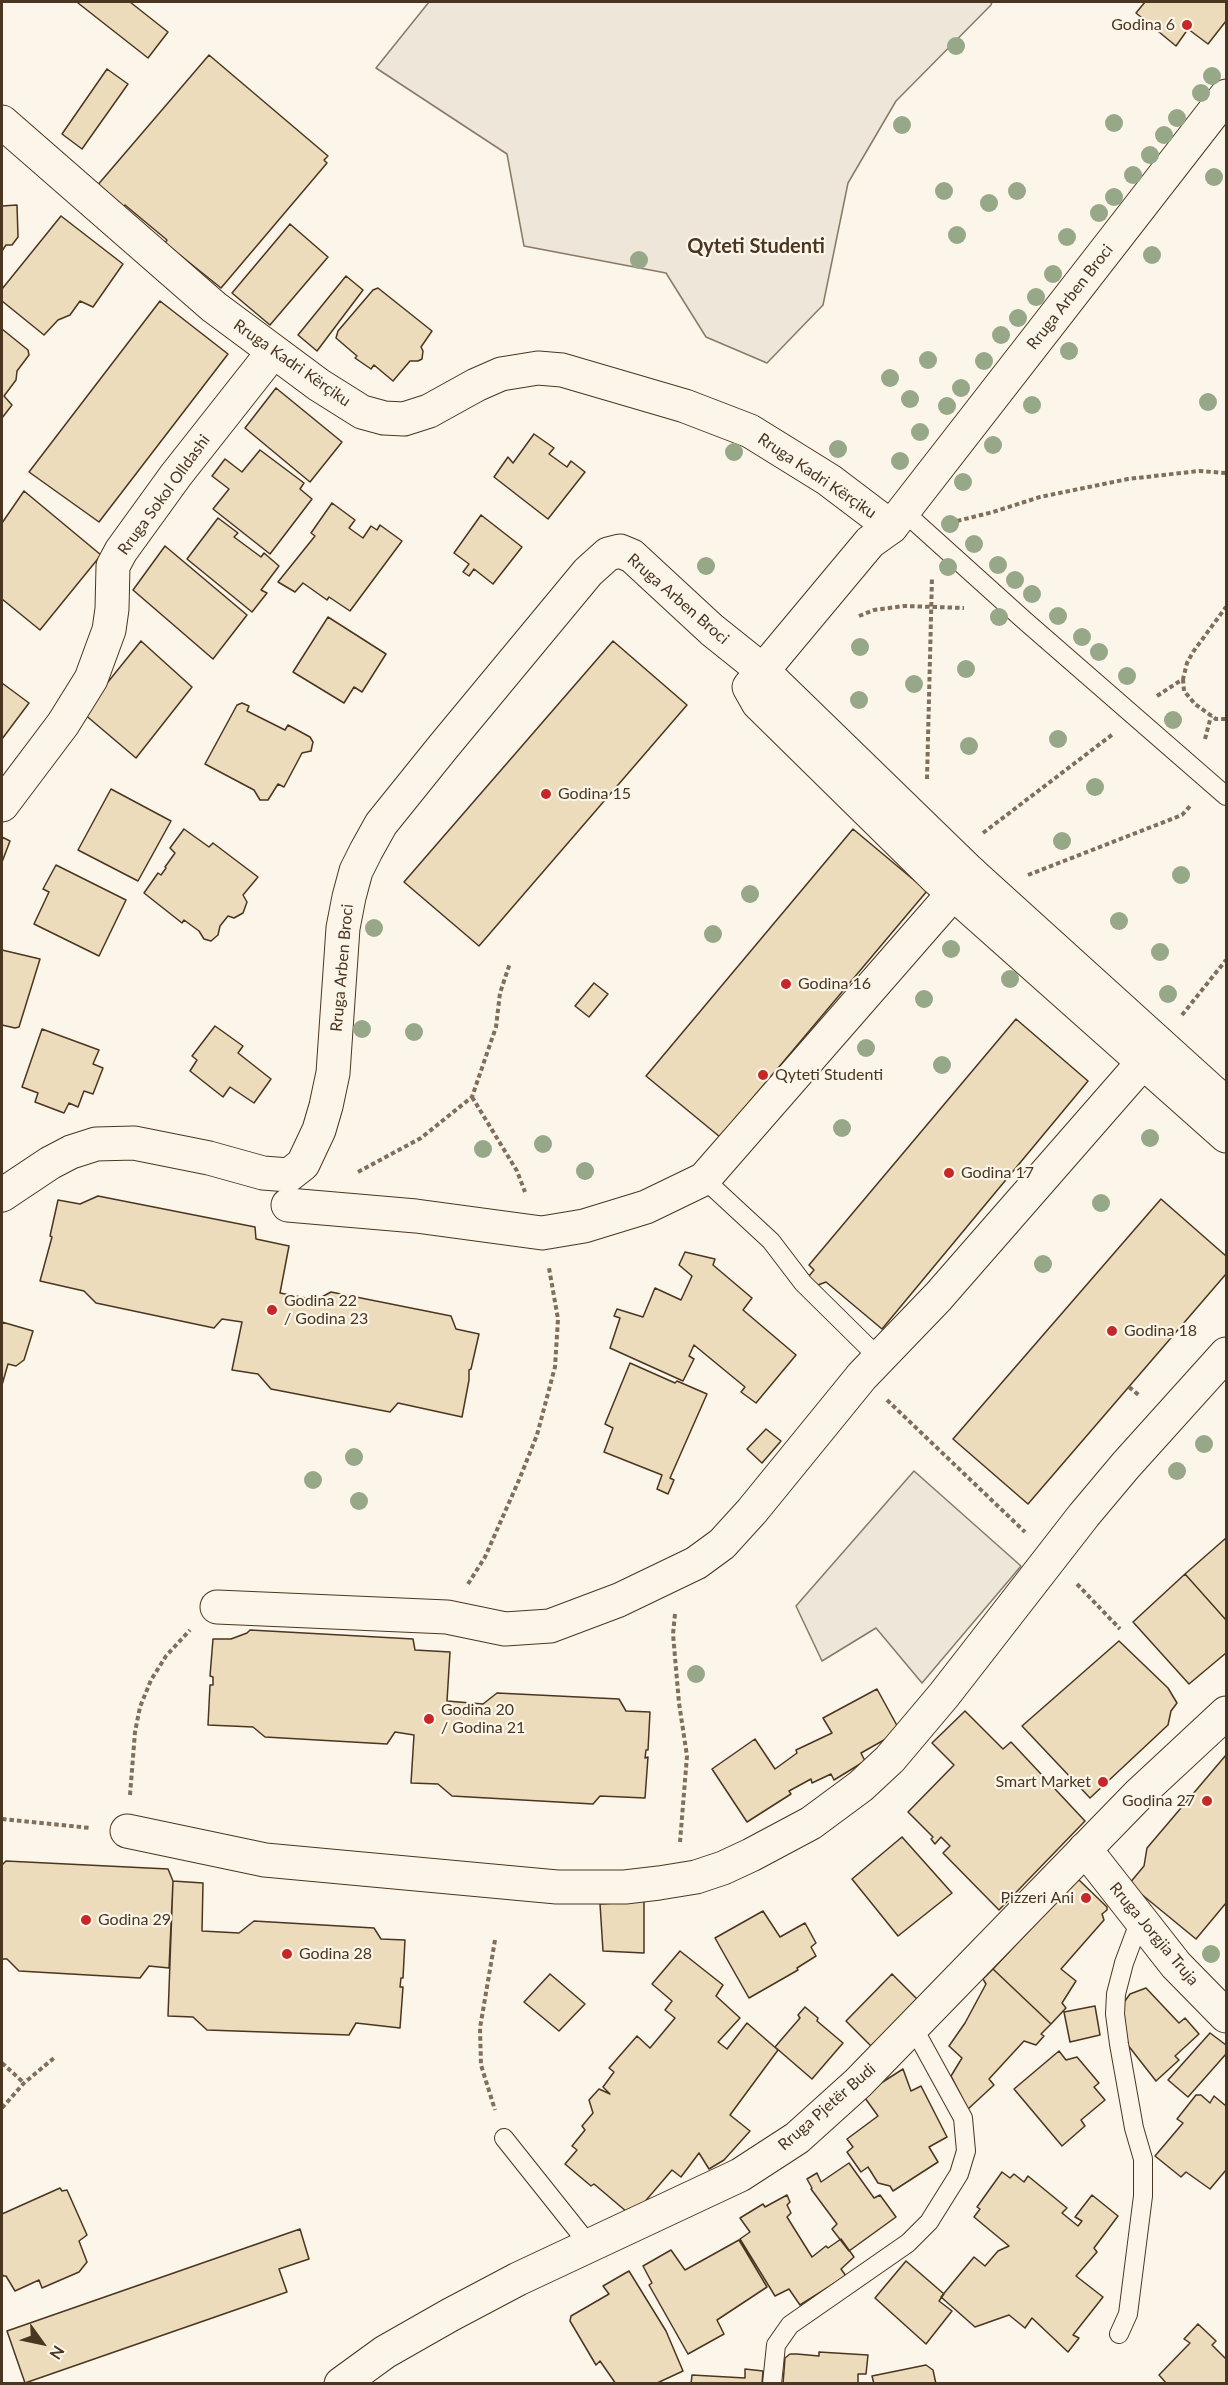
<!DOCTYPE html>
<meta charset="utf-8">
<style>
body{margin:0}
#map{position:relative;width:1228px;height:2385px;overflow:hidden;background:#fbf6e9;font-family:Lato,sans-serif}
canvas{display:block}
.frame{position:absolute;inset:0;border:3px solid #4a3520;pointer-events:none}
.north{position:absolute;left:12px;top:2313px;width:60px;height:60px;-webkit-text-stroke:4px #fbf6e9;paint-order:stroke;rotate:123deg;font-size:16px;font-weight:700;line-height:24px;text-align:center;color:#4a3520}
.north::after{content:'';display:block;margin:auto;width:21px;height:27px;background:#4a3520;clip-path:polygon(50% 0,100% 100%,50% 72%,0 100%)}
</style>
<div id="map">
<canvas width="1228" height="2385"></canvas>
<div class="frame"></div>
<div class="north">N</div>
</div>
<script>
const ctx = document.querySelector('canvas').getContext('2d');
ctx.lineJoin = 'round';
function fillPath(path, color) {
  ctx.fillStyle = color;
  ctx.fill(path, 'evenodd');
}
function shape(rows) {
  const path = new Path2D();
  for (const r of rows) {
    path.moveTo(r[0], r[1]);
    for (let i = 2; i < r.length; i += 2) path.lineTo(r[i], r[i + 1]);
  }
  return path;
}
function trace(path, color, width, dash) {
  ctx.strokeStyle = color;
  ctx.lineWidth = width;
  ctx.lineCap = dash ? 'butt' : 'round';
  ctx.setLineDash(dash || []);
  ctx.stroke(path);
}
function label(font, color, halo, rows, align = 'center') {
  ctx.font = font + ' Lato,sans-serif';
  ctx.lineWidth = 4.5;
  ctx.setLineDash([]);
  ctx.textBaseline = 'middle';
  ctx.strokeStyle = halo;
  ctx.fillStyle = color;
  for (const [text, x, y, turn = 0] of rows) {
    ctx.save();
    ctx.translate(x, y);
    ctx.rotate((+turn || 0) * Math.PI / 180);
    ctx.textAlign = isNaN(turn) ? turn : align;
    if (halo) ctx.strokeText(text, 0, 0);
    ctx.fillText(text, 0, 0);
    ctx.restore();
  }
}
const green = shape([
 [429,2,992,2,991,5,896,101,848,183,823,305,767,363,706,337,666,273,524,246,507,154,376,68,429,2]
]);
const parking = shape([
 [914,1471,1021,1566,922,1683,876,1628,822,1661,796,1606,914,1471]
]);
const building = shape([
 [79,2,130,2,168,32,148,58,78,3,79,2],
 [1145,2,1226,2,1226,21,1208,44,1188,29,1176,46,1136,13,1145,2],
 [209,55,328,156,324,160,327,163,221,288,165,243,167,240,125,205,121,210,96,187,209,55],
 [107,69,128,84,82,149,62,134,107,69],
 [17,205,18,237,12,245,6,245,2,251,2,206,17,205],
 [61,216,123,264,93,307,80,301,70,315,58,320,44,335,2,301,2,289,61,216],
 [290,224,328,257,270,325,232,293,290,224],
 [346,276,363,290,317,351,298,335,346,276],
 [378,288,432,331,421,347,423,351,422,359,418,361,410,361,393,381,374,365,371,369,355,358,357,356,336,338,338,331,373,290,378,288],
 [160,301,228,354,99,522,29,472,160,301],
 [2,329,28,350,29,355,17,371,16,380,4,396,12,405,2,418,2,329],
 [276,388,342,442,310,482,245,428,276,388],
 [534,434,554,448,549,454,567,467,571,461,585,472,548,519,494,477,508,457,513,463,534,434],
 [260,450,304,483,300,489,312,499,270,554,213,509,229,489,212,476,225,459,242,472,260,450],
 [24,491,101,555,40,630,2,599,2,523,24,491],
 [332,503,355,520,349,528,363,538,371,526,377,530,380,525,402,541,350,611,329,597,327,600,303,583,295,592,278,582,315,536,311,533,332,503],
 [481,515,522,547,493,584,474,569,469,576,463,572,469,564,454,553,481,515],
 [218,518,238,533,234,537,261,557,264,553,279,566,261,590,267,593,252,612,187,559,218,518],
 [165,546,247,615,213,659,133,590,165,546],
 [328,617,386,654,362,692,354,687,344,703,293,672,328,617],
 [141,641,192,687,136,758,83,713,141,641],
 [613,641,687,705,479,946,404,882,613,641],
 [2,683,29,703,2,739,2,683],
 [242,703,249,706,247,711,285,730,288,725,310,737,313,742,311,751,302,753,284,787,278,784,268,800,260,800,254,790,205,764,237,705,242,703],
 [111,789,171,821,138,881,78,850,111,789],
 [184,829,209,847,213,843,258,877,243,895,247,902,243,913,234,918,228,916,220,926,218,935,211,941,204,939,199,931,184,920,182,923,144,893,158,873,161,875,166,868,165,867,175,853,170,848,184,829],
 [853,829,927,891,720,1137,646,1076,853,829],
 [2,837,10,841,2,862,2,837],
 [56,865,126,900,99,956,34,924,49,892,43,889,56,865],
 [2,950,40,959,19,1027,15,1028,2,1025,2,950],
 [594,983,608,994,589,1017,575,1006,594,983],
 [1016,1019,1088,1081,882,1329,826,1282,818,1285,808,1277,814,1270,809,1265,1016,1019],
 [215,1026,243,1046,238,1053,271,1079,254,1103,230,1087,223,1097,190,1071,197,1060,192,1056,215,1026],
 [42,1029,99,1050,93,1064,103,1068,93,1094,84,1091,78,1107,69,1103,64,1113,35,1102,38,1093,22,1087,42,1029],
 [98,1196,255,1227,256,1239,289,1246,280,1293,316,1300,331,1292,451,1316,456,1329,479,1334,471,1369,469,1370,469,1380,462,1417,398,1403,390,1412,271,1389,258,1374,232,1370,242,1322,222,1319,214,1328,96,1303,84,1291,40,1281,52,1237,50,1236,58,1200,80,1204,98,1196],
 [1161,1199,1226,1256,1226,1274,1028,1504,953,1439,1161,1199],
 [685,1252,715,1259,713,1265,752,1298,743,1310,796,1355,756,1403,741,1392,745,1387,694,1345,689,1356,694,1359,683,1381,610,1348,620,1318,614,1316,617,1309,643,1317,655,1288,681,1300,692,1276,679,1265,685,1252],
 [2,1322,33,1331,24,1360,16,1366,8,1364,2,1385,2,1322],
 [630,1363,675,1383,677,1381,707,1394,670,1478,674,1480,668,1494,657,1489,662,1475,604,1452,613,1428,605,1424,630,1363],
 [766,1429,781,1441,762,1463,747,1449,766,1429],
 [1226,1538,1226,1620,1185,1574,1226,1538],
 [1185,1574,1226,1620,1226,1653,1189,1684,1133,1622,1185,1574],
 [250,1630,413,1639,415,1650,450,1652,447,1701,483,1704,497,1693,619,1699,626,1711,650,1712,648,1750,646,1750,645,1758,648,1757,645,1798,600,1796,593,1804,452,1796,438,1784,411,1783,414,1735,395,1732,387,1744,265,1737,253,1727,208,1725,210,1685,213,1685,213,1677,210,1676,213,1639,231,1639,247,1633,250,1630],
 [1119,1641,1168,1688,1177,1703,1171,1711,1168,1725,1090,1798,1022,1726,1119,1641],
 [877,1689,900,1731,861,1753,865,1761,834,1780,831,1774,812,1783,811,1779,789,1791,791,1794,747,1822,712,1769,755,1739,775,1769,797,1753,796,1750,832,1733,823,1718,877,1689],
 [965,1711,1003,1749,1011,1742,1085,1821,999,1910,943,1853,950,1846,941,1837,935,1844,931,1839,933,1837,908,1812,954,1765,932,1743,965,1711],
 [1226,1755,1226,1903,1196,1939,1129,1884,1144,1866,1147,1848,1226,1755],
 [902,1837,952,1893,898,1936,852,1879,902,1837],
 [6,1861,168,1869,173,1881,169,1968,149,1966,140,1978,19,1971,7,1959,2,1959,2,1865,6,1861],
 [1079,1880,1107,1907,1107,1910,1102,1914,1104,1920,1061,1969,1076,1981,1062,2003,1066,2008,1051,2024,993,1969,1075,1882,1079,1880],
 [173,1881,203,1883,202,1931,239,1933,254,1921,374,1928,381,1939,405,1940,403,1978,401,1978,400,1987,403,1987,400,2028,356,2023,349,2035,207,2030,193,2017,168,2016,173,1881],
 [644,1901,644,1953,603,1951,600,1904,644,1901],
 [763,1911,780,1937,805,1923,816,1943,811,1947,816,1956,797,1968,798,1970,749,1998,715,1938,763,1911],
 [680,1951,723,1985,716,1996,740,2018,718,2042,727,2049,747,2023,778,2050,730,2115,750,2131,724,2160,709,2169,699,2153,681,2177,672,2170,642,2205,627,2212,594,2184,591,2186,565,2164,577,2150,572,2146,585,2130,582,2126,593,2113,589,2100,599,2089,610,2094,603,2087,614,2072,609,2068,637,2036,650,2048,675,2018,665,2010,672,2001,652,1984,680,1951],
 [993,1969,1051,2024,1041,2034,1044,2036,1036,2045,1024,2041,989,2079,994,2085,968,2109,951,2076,962,2058,949,2046,965,2023,986,1984,983,1979,993,1969],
 [550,1974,585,2004,559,2031,524,2002,550,1974],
 [892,1974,918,2000,871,2046,846,2021,892,1974],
 [1146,1988,1179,2023,1185,2018,1199,2034,1175,2056,1179,2060,1156,2081,1127,2044,1122,2005,1130,1994,1146,1988],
 [1095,2006,1100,2035,1070,2042,1064,2012,1095,2006],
 [805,2007,818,2018,817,2021,843,2043,812,2079,775,2047,800,2018,798,2015,805,2007],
 [1210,2033,1226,2045,1226,2054,1188,2097,1168,2080,1210,2033],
 [1059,2051,1066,2060,1077,2057,1099,2083,1094,2087,1105,2100,1081,2120,1085,2126,1062,2146,1014,2089,1059,2051],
 [903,2069,911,2091,921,2086,947,2137,929,2147,938,2162,893,2191,890,2186,878,2183,868,2167,861,2172,847,2152,853,2147,847,2139,878,2116,865,2098,878,2085,903,2069],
 [1196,2095,1201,2095,1210,2103,1214,2096,1226,2106,1226,2170,1210,2189,1186,2172,1181,2177,1155,2156,1183,2123,1177,2119,1196,2095],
 [849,2163,874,2198,880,2195,896,2217,849,2251,832,2229,837,2224,811,2189,812,2188,807,2179,817,2173,821,2182,849,2163],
 [1002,2172,1010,2178,1014,2174,1024,2182,1028,2176,1067,2208,1062,2213,1078,2226,1082,2221,1075,2217,1092,2195,1118,2216,1094,2248,1097,2252,1076,2276,1103,2297,1073,2335,1079,2338,1068,2352,1032,2318,1025,2328,1009,2315,975,2327,941,2297,974,2257,985,2266,998,2251,1009,2246,974,2217,980,2209,977,2207,1002,2172],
 [60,2188,62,2191,67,2190,87,2235,79,2241,87,2262,79,2272,42,2288,39,2280,15,2291,6,2276,3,2276,2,2273,2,2214,60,2188],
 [787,2195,790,2202,787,2205,791,2213,787,2217,812,2257,826,2246,828,2248,841,2239,854,2257,841,2269,846,2276,800,2305,789,2289,775,2296,740,2239,750,2232,740,2218,763,2204,765,2207,787,2195],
 [300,2229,309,2259,279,2269,287,2292,25,2383,7,2331,300,2229],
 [739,2240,767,2287,717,2320,724,2334,688,2354,649,2285,652,2283,643,2266,671,2250,685,2270,739,2240],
 [906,2261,944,2294,939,2301,952,2311,926,2344,875,2298,906,2261],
 [629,2271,666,2331,683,2371,655,2384,616,2384,600,2361,596,2365,570,2321,571,2316,609,2294,603,2286,629,2271],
 [1198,2324,1216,2341,1212,2345,1226,2359,1226,2384,1167,2384,1159,2375,1190,2343,1184,2339,1198,2324],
 [819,2352,868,2355,866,2374,858,2374,858,2384,783,2384,785,2358,790,2354,797,2354,819,2356,819,2352],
 [926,2365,933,2370,936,2384,874,2384,872,2376,926,2365],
 [745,2369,763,2371,762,2384,691,2384,692,2375,745,2378,745,2369]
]);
const path = shape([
 [957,521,993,512,1040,497,1128,479,1199,471,1226,473],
 [859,616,874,610,904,606,964,608],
 [1183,679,1184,691,1195,704,1216,719,1226,719],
 [1157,696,1183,679,1187,663,1193,652,1226,607],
 [1205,739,1211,716],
 [927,779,932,577],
 [983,833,1113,734],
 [1028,875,1182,815,1191,805],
 [1182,1015,1226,960],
 [472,1097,517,1171,525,1192],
 [358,1172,421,1138,472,1097,496,1027,500,993,510,963],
 [1129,1387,1140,1396],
 [887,1400,1025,1532],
 [468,1584,485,1557,519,1480,537,1435,555,1367,558,1319,549,1268],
 [1077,1584,1120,1629],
 [675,1614,673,1634,679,1703,687,1756,680,1842],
 [130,1795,135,1732,140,1707,151,1680,166,1656,190,1630],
 [2,1819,90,1828],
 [495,1940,480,2028,481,2065,495,2110],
 [2,2063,24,2083],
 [2,2108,24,2083,54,2058]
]);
const service = shape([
 [903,511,1024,620,1226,796],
 [704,1179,771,1241,803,1283,879,1358],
 [504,2138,590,2246],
 [1119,2334,1128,2314,1143,2196,1143,2159,1134,2128,1119,2044,1115,2014,1116,1994,1124,1963,1140,1920],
 [772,2384,776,2345,790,2325,908,2243,929,2222,959,2174,966,2151,963,2118,913,2027]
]);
const minor = shape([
 [2,122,214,307,319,385,362,412,384,418,404,419,429,411,476,385,501,374,538,368,562,370,685,406,750,431,829,480,891,527],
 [2,805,63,724,91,679,109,630,112,609,113,566,121,551,176,475,273,352],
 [2,1195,50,1163,71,1152,96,1144,134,1143,209,1158,263,1173,289,1175,303,1164,319,1130,326,1106,333,1073,343,928,349,897,356,871,366,851,381,824,443,747,588,572,608,554,620,551,632,556,712,630,762,670],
 [288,1205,416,1216,542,1233,584,1226,646,1207,704,1179,971,873],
 [217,1607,447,1617,505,1629,550,1626,619,1600,696,1563,722,1544,752,1511,862,1376,938,1297,1159,1044],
 [127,1831,265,1860,557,1887,625,1887,659,1883,696,1877,723,1868,751,1855,811,1823,861,1786,890,1759,944,1695,1084,1515,1126,1465,1226,1354],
 [1085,1849,1176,1965,1226,2016]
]);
const tertiary = shape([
 [1226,96,891,527,870,542,749,687,758,703,937,879,1226,1136],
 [762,670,971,873,1226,1104],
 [341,2384,385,2352,450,2315,518,2279,740,2175,797,2138,858,2083,1139,1794,1226,1713]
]);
const trees = [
 [956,46],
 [1212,76],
 [1201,93],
 [1177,118],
 [1114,123],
 [902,125],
 [1164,135],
 [1150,155],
 [1133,175],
 [1214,177],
 [944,191],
 [1017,191],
 [1114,197],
 [989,203],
 [1099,213],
 [957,235],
 [1067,237],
 [1152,255],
 [639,260],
 [1053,274],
 [1036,297],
 [1018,318],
 [1001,335],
 [1069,351],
 [928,360],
 [984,361],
 [890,378],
 [961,388],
 [910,399],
 [1208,402],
 [1032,405],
 [947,406],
 [920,432],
 [993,445],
 [838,449],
 [734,452],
 [900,461],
 [963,482],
 [950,524],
 [974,544],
 [998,565],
 [706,566],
 [948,567],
 [1015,580],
 [1032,594],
 [1058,616],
 [999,617],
 [1082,637],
 [860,647],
 [1099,652],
 [966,669],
 [1127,676],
 [914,684],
 [859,700],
 [1173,720],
 [1058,739],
 [969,746],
 [1095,787],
 [1062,841],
 [1181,875],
 [750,894],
 [1119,921],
 [374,928],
 [713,934],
 [951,949],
 [1160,952],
 [1010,979],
 [1168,994],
 [924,999],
 [362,1029],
 [414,1032],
 [866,1048],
 [942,1065],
 [842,1128],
 [1150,1138],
 [543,1144],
 [483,1149],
 [585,1171],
 [1101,1203],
 [1043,1264],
 [1204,1444],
 [354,1457],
 [1177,1471],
 [313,1480],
 [359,1501],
 [696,1674],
 [1211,1954]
];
const markers = [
 [1187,25,6,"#c62828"],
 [546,794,6,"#c62828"],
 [786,984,6,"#c62828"],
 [763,1075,6,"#c62828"],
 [949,1173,6,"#c62828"],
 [272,1310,6,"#c62828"],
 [1112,1331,6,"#c62828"],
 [429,1719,6,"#c62828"],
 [1103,1782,6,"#c62828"],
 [1207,1801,6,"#c62828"],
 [1086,1898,6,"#c62828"],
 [86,1920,6,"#c62828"],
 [287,1954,6,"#c62828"]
];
const poiNames = [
 ["Godina 6",1175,25,"right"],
 ["Godina 15",558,794],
 ["Godina 16",798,984],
 ["Qyteti Studenti",775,1075],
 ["Godina 17",961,1173],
 ["Godina 22",284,1301],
 ["/ Godina 23",284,1319],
 ["Godina 18",1124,1331],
 ["Godina 20",441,1710],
 ["/ Godina 21",441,1728],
 ["Smart Market",1091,1782,"right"],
 ["Godina 27",1195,1801,"right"],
 ["Pizzeri Ani",1074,1898,"right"],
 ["Godina 29",98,1920],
 ["Godina 28",299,1954]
];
const streetNames = [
 ["Rruga Arben Broci",1070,297,-52],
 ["Rruga Kadri Kërçiku",292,363,35],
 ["Rruga Kadri Kërçiku",817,476,34],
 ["Rruga Sokol Olldashi",164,495,-54],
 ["Rruga Arben Broci",678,599,41],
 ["Rruga Arben Broci",342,968,-85],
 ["Rruga Jorgjia Truja",1154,1934,50],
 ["Rruga Pjetër Budi",827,2107,-41]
];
const quarterNames = [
 ["Qyteti Studenti",756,247]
];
fillPath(green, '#ede6d9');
trace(green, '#887966', 1.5);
fillPath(parking, '#ede7d9');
trace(parking, '#887966', 1.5);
fillPath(building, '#ecdcbc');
trace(building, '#4a3520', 1.5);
trace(service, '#4a3520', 20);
trace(minor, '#4a3520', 35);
trace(tertiary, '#4a3520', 35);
trace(path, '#7f6f5c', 4, [4.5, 3]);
trace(service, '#fbf6e9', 18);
trace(minor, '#fbf6e9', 33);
trace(tertiary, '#fbf6e9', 33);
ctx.fillStyle = '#96a887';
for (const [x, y] of trees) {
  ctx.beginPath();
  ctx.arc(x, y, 9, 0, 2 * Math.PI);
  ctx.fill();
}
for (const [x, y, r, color] of markers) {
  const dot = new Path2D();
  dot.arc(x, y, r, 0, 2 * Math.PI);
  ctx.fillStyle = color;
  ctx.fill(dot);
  trace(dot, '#fbf6e9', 2);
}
label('16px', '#4a3520', '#fbf6e9', poiNames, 'left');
label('16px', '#4a3520', '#fbf6e9', streetNames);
label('bold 20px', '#4a3520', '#fbf6e9', quarterNames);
</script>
